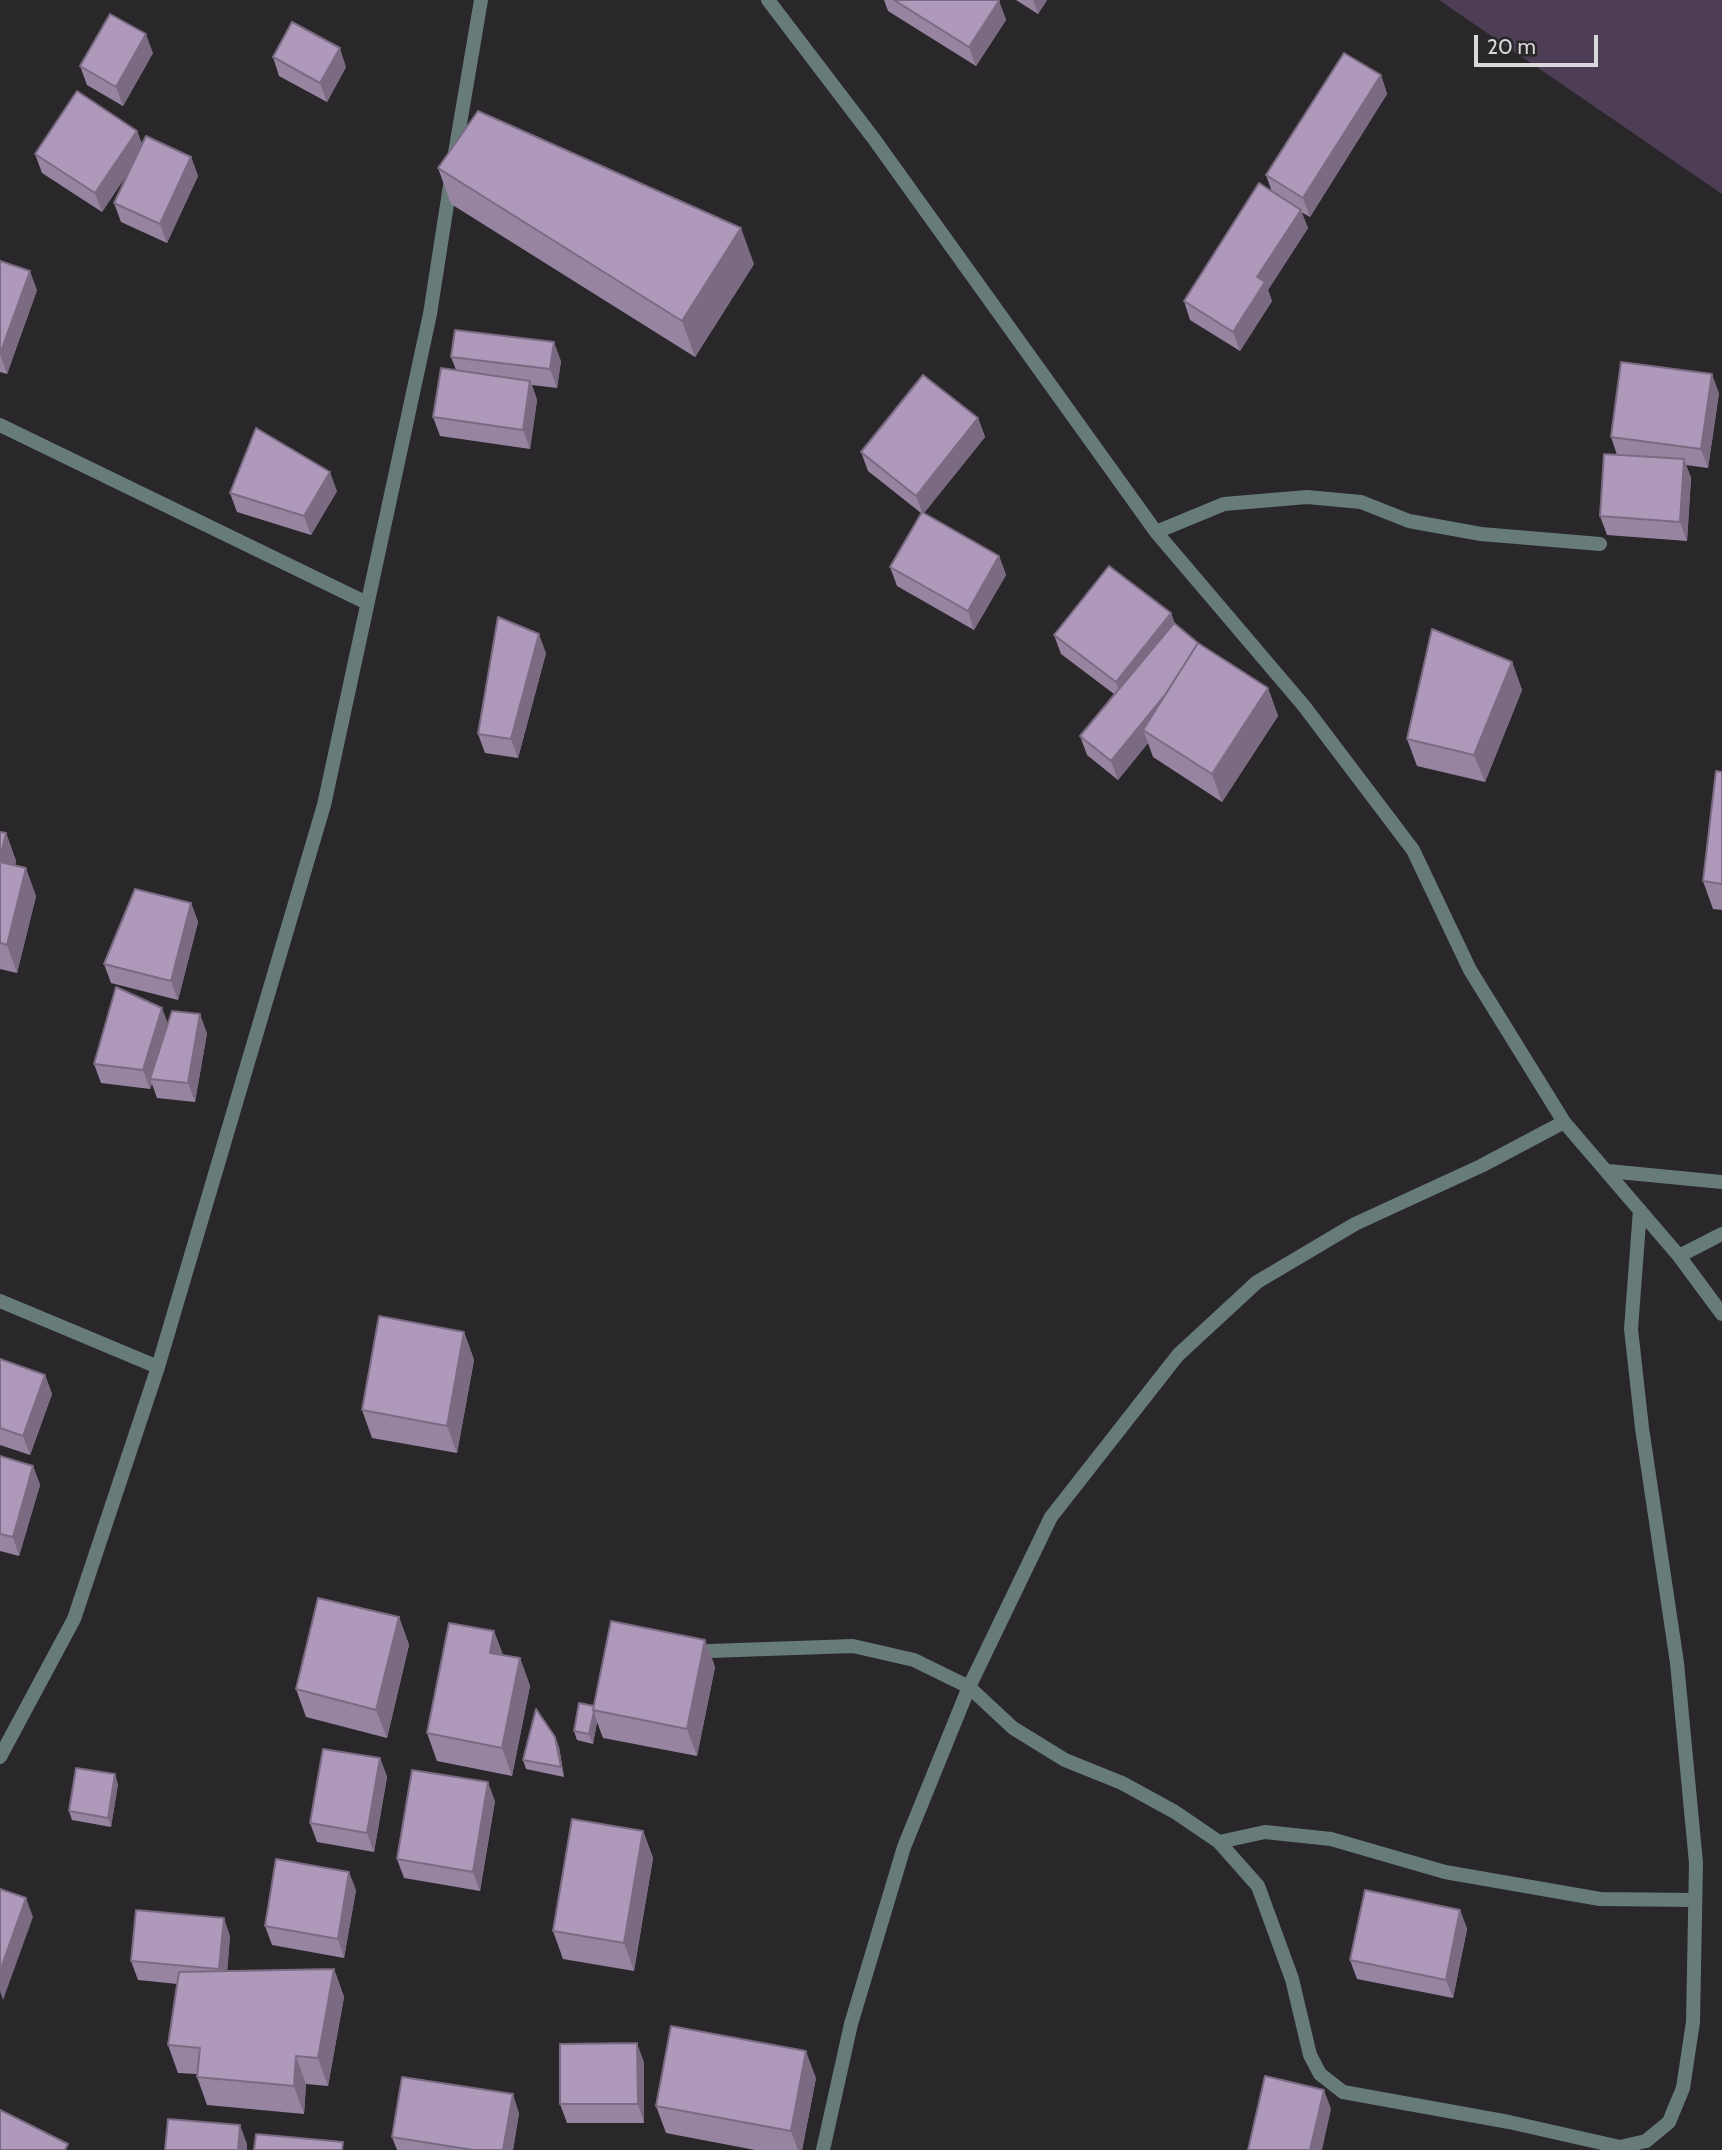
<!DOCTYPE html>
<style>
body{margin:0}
#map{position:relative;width:1722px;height:2150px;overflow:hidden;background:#29272a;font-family:Cabin,sans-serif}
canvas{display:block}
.scale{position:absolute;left:1474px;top:35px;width:124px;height:32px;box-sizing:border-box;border:4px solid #d9d8da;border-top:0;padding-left:9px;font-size:21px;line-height:24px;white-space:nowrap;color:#d9d8da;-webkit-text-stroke:5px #29272a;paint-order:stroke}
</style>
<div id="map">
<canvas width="1722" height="2150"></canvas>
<div class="scale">20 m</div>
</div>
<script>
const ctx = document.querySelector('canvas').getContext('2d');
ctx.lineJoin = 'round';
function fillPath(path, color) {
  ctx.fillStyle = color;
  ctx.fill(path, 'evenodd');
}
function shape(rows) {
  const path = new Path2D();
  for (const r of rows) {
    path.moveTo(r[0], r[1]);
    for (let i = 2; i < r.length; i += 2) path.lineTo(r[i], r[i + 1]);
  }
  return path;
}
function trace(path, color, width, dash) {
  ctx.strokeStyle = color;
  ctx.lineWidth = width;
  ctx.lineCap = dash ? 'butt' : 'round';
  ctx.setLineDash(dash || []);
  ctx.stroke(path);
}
const green = shape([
 [1439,0,1722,0,1722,194]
]);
const minor = shape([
 [768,0,874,139,1156,532,1304,706,1413,850,1470,970,1564,1122,1679,1256,1722,1314],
 [454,159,481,0],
 [0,425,367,603],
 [1156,532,1224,504,1307,497,1361,502,1409,521,1481,534,1600,544],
 [1608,1171,1722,1182],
 [1679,1256,1722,1234],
 [0,1301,158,1367],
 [709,1651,853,1646,914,1660,969,1687,1013,1728,1065,1760,1122,1783,1175,1812,1219,1842,1258,1886,1292,1979,1310,2055,1320,2074,1343,2092,1509,2122,1620,2147,1646,2141,1669,2122,1683,2088,1693,2022,1696,1863,1677,1663,1642,1428,1631,1329,1640,1210],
 [0,1757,74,1619,158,1367,324,805,430,314,451,179],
 [1219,1842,1265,1832,1331,1839,1445,1872,1600,1899,1695,1900],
 [823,2150,851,2024,904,1847,969,1687,1051,1517,1178,1355,1257,1282,1355,1224,1481,1166,1564,1122]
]);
const wall = shape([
 [884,0,997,0,999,1,1006,20,976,66,888,11],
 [1016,0,1047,0,1038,14],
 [153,53,123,106,87,85,80,66],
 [273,57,346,67,327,102,279,76],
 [1381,75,1387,94,1310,217,1301,212,1308,228,1268,290,1272,301,1240,351,1190,320,1184,301,1272,192,1266,175],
 [137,131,142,144,191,157,198,176,167,243,121,222,114,203,128,173,102,212,42,173,35,154],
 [438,168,754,264,695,357,451,204],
 [0,261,37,290,7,374,0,372],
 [451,357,561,361,557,388,532,385,537,400,530,449,440,436,433,417,456,370],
 [1719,393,1708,468,1686,465,1691,478,1687,541,1607,535,1600,516,1617,455,1611,437],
 [978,418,985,437,924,513,999,556,1006,575,974,630,897,586,890,567,921,513,868,471,861,452],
 [337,491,311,535,237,512,230,493],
 [1171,613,1175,624,1198,643,1268,688,1278,716,1222,802,1153,757,1148,743,1118,780,1087,755,1080,736,1114,694,1061,654,1054,635],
 [546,653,518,758,485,753,478,734],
 [1512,662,1522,690,1485,782,1417,766,1407,739],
 [1722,772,1722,910,1713,909,1703,881],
 [0,832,6,833,16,861,15,866,36,896,17,973,0,969],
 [191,903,198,922,178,1000,111,983,104,964],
 [168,1024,207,1033,195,1102,157,1098,152,1084,150,1089,101,1083,94,1064],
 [464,1332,474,1360,457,1453,372,1438,362,1410],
 [0,1359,45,1375,52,1394,30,1455,0,1445],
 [0,1456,33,1466,40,1485,19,1556,0,1551],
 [399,1617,409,1645,387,1738,306,1717,296,1689],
 [494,1631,503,1655,520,1658,530,1686,512,1776,437,1761,427,1733],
 [705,1640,715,1667,697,1756,603,1738,597,1722,593,1744,577,1740,574,1731,594,1706],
 [555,1737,559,1747,564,1777,526,1769,523,1760],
 [380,1758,387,1777,374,1852,317,1842,310,1823],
 [118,1784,111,1827,72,1820,69,1811],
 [495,1801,480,1891,404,1878,397,1859],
 [643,1831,653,1858,634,1971,563,1959,553,1931],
 [356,1890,344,1958,272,1945,265,1926],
 [1460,1910,1467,1929,1453,1998,1357,1979,1350,1960],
 [230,1936,227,1971,334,1969,344,1997,328,2086,306,2084,304,2114,207,2105,197,2077,197,2074,178,2073,168,2045,177,1984,138,1980,131,1961],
 [644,2062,644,2123,567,2123,560,2104],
 [816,2078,802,2150,755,2150,666,2133,656,2106],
 [519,2113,513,2150,397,2150,392,2137]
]);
const shadedWall = shape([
 [1033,0,1047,0,1038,14],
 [999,1,1006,20,976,66,969,47],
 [146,34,153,53,123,106,116,87],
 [340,48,346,67,327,102,320,83],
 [1381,75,1387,94,1310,217,1303,198],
 [137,131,144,149,102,212,95,193],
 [191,157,198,176,167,243,160,224],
 [1301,210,1308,228,1268,290,1272,301,1240,351,1233,332,1257,277],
 [741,228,754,264,695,357,682,321],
 [30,271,37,290,7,374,0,354],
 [554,342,561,361,557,388,550,369],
 [1712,374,1719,393,1708,468,1701,449],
 [530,381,537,400,530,449,523,430],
 [978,418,985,437,923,514,916,496],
 [1684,459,1691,478,1687,541,1680,522],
 [330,472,337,491,311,535,304,516],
 [999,556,1006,575,974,630,968,611],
 [1171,613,1178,632,1123,701,1116,682],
 [539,634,546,653,518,758,511,739],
 [1203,648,1143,730,1148,743,1118,780,1111,761],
 [1512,662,1522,690,1485,782,1474,755],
 [1268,688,1278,716,1222,802,1212,774],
 [6,833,16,861,9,890,0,864,0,858],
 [26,868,36,896,17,973,7,945],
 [191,903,198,922,178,1000,171,981],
 [162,1008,169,1026,150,1079,152,1084,150,1089,143,1070],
 [200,1014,207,1033,195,1102,188,1083],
 [464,1332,474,1360,457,1453,447,1426],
 [45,1375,52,1394,30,1455,23,1436],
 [33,1466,40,1485,19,1556,13,1537],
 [399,1617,409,1645,387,1738,376,1710],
 [494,1631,504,1659,490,1653],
 [705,1640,715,1667,697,1756,687,1729],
 [520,1658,530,1686,512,1776,502,1748],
 [594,1712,597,1722,593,1744,589,1734],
 [555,1737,559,1747,564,1777,561,1767],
 [380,1758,387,1777,374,1852,367,1833],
 [115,1774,118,1784,111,1827,108,1818],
 [488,1782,495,1801,480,1891,473,1872],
 [643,1831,653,1858,634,1971,624,1943],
 [349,1872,356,1890,344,1958,338,1939],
 [26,1898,33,1917,3,2000,0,1991,0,1971],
 [1460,1910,1467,1929,1453,1998,1446,1980],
 [224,1918,230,1936,226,1988,219,1969],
 [334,1969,344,1997,328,2086,318,2058],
 [637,2043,644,2062,644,2123,638,2104],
 [806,2051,816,2078,802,2150,798,2150,791,2131],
 [296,2056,306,2084,304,2114,294,2086],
 [1324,2090,1331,2109,1322,2150,1310,2150],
 [513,2094,519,2113,513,2150,503,2150],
 [240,2125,247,2144,247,2150,238,2150]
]);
const building = shape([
 [894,0,997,0,999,1,969,47,894,0],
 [110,14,146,34,116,87,80,66,110,14],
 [292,22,340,48,320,83,273,57,292,22],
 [1344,53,1381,75,1303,198,1266,175,1344,53],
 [77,91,137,131,95,193,35,154,77,91],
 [478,111,741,228,682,321,438,168,478,111],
 [146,136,191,157,160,224,114,203,146,136],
 [1259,183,1301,210,1257,277,1265,282,1233,332,1184,301,1259,183],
 [0,261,30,271,0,354,0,261],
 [455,330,554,342,550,369,451,357,455,330],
 [1621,362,1712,374,1701,449,1611,437,1621,362],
 [441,368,530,381,523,430,433,417,441,368],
 [923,375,978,418,916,496,861,452,923,375],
 [256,428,330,472,304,516,230,493,256,428],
 [1604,454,1684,459,1680,522,1600,516,1604,454],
 [922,512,999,556,968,611,890,567,922,512],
 [1109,566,1171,613,1116,682,1054,635,1109,566],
 [498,617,539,634,511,739,478,734,498,617],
 [1174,623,1198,643,1165,695,1111,761,1080,736,1174,623],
 [1432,629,1512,662,1474,755,1407,739,1432,629],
 [1198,643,1268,688,1212,774,1143,730,1198,643],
 [1716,771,1722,772,1722,884,1703,881,1716,771],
 [0,832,6,833,0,858,0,832],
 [0,862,26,868,7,945,0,943,0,862],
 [135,889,191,903,171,981,104,964,135,889],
 [116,987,162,1008,143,1070,94,1064,116,987],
 [172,1011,200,1014,188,1083,150,1079,172,1011],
 [379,1316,464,1332,447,1426,362,1410,379,1316],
 [0,1359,45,1375,23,1436,0,1428,0,1359],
 [0,1456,33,1466,13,1537,0,1534,0,1456],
 [318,1598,399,1617,376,1710,296,1689,318,1598],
 [611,1621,705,1640,687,1729,593,1710,611,1621],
 [449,1623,494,1631,490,1653,520,1658,502,1748,427,1733,449,1623],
 [579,1703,594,1706,593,1710,594,1712,589,1734,574,1731,579,1703],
 [536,1709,555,1737,561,1767,523,1760,536,1709],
 [323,1749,380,1758,367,1833,310,1823,323,1749],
 [76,1768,115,1774,108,1818,69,1811,76,1768],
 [412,1770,488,1782,473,1872,397,1859,412,1770],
 [572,1819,643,1831,624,1943,553,1931,572,1819],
 [276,1859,349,1872,338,1939,265,1926,276,1859],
 [0,1889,26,1898,0,1971,0,1889],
 [1365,1890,1460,1910,1446,1980,1350,1960,1365,1890],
 [136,1910,224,1918,219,1969,131,1961,136,1910],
 [334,1969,318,2058,296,2056,294,2086,197,2077,200,2048,168,2045,179,1972,334,1969],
 [671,2026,806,2051,791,2131,656,2106,671,2026],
 [637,2043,638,2104,560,2104,560,2044,637,2043],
 [1265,2076,1324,2090,1310,2150,1248,2150,1265,2076],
 [402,2077,513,2094,503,2150,473,2150,392,2137,402,2077],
 [0,2110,68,2144,65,2150,0,2150,0,2110],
 [168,2119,240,2125,238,2150,165,2150,168,2119],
 [256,2134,343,2142,342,2150,254,2150,256,2134]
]);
fillPath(green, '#4d3e55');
trace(minor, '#677c79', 14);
fillPath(wall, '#9684a1');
fillPath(shadedWall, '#7a6b83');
fillPath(building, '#af99bb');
trace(building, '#7a6b83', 2);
</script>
